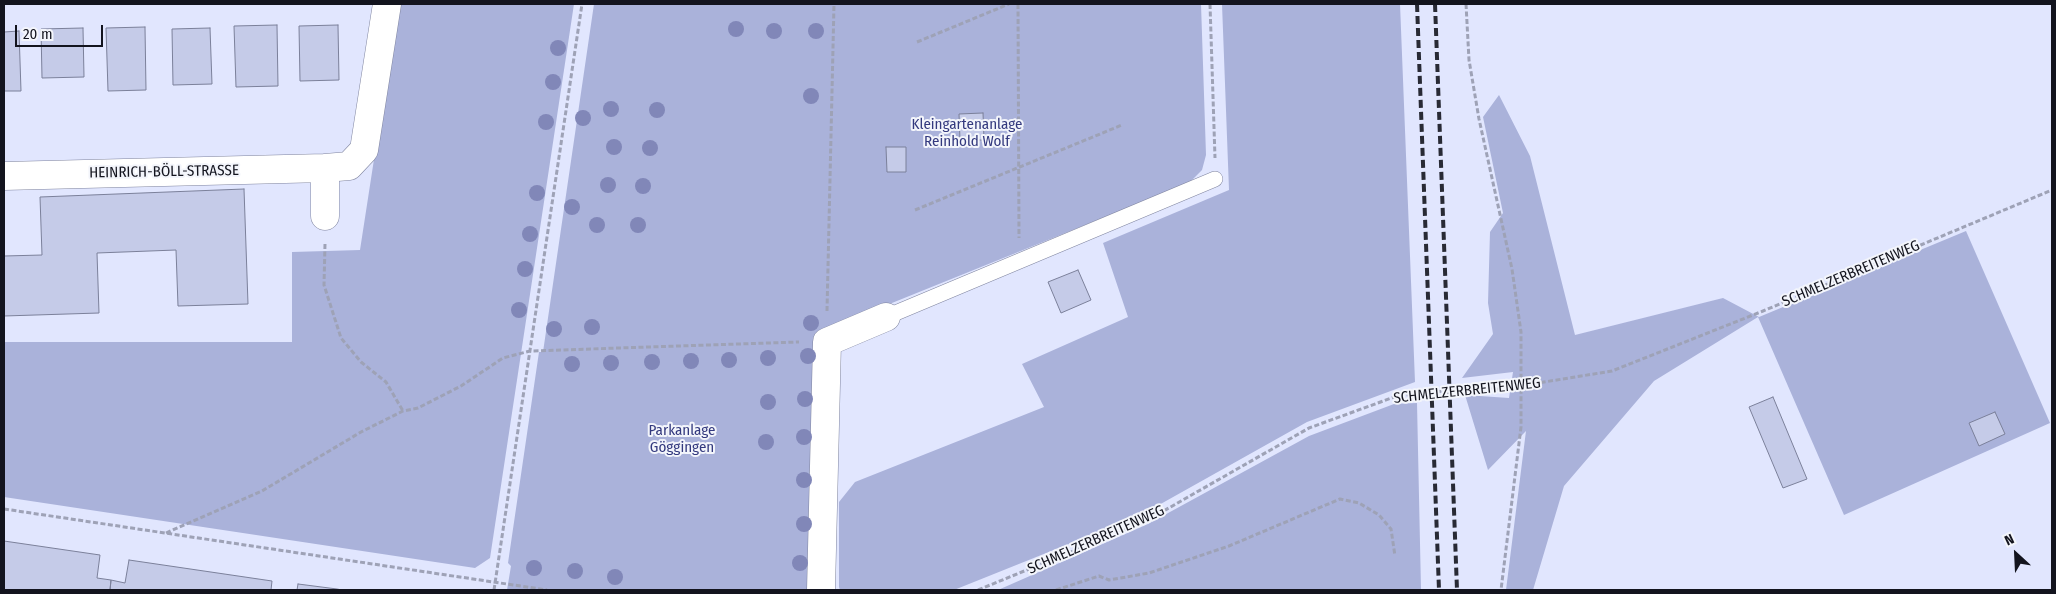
<!DOCTYPE html>
<meta charset="utf-8">
<style>
body{margin:0}
#map{position:relative;width:2056px;height:594px;overflow:hidden;background:#e1e6fe;font-family:"Fira Sans Condensed",sans-serif}
canvas{display:block}
.frame{position:absolute;inset:0;border:5px solid #13141e;pointer-events:none}
.north{position:absolute;left:1991px;top:529px;width:50px;height:50px;-webkit-text-stroke:4px #f3f5fb;paint-order:stroke;rotate:335deg;font-size:14px;font-weight:700;line-height:20px;text-align:center;color:#13141e}
.north::after{content:'';display:block;margin:auto;width:18px;height:22px;background:#13141e;clip-path:polygon(50% 0,100% 100%,50% 72%,0 100%)}
.scale{position:absolute;left:15px;top:25px;width:88px;height:22px;box-sizing:border-box;border:2px solid #13141e;border-top:0;padding-left:6px;font-size:15px;line-height:18px;white-space:nowrap;color:#13141e;-webkit-text-stroke:4px #f3f5fb;paint-order:stroke}
</style>
<div id="map">
<canvas width="2056" height="594"></canvas>
<div class="frame"></div>
<div class="north">N</div>
<div class="scale">20 m</div>
</div>
<script>
const ctx = document.querySelector('canvas').getContext('2d');
ctx.lineJoin = 'round';
function fillPath(path, color) {
  ctx.fillStyle = color;
  ctx.fill(path, 'evenodd');
}
function shape(rows) {
  const path = new Path2D();
  for (const r of rows) {
    path.moveTo(r[0], r[1]);
    for (let i = 2; i < r.length; i += 2) path.lineTo(r[i], r[i + 1]);
  }
  return path;
}
function trace(path, color, width, dash) {
  ctx.strokeStyle = color;
  ctx.lineWidth = width;
  ctx.lineCap = dash ? 'butt' : 'round';
  ctx.setLineDash(dash || []);
  ctx.stroke(path);
}
function label(font, color, halo, rows, align = 'center') {
  ctx.font = font + ' "Fira Sans Condensed",sans-serif';
  ctx.lineWidth = 4;
  ctx.setLineDash([]);
  ctx.textBaseline = 'middle';
  ctx.strokeStyle = halo;
  ctx.fillStyle = color;
  for (const [text, x, y, turn = 0] of rows) {
    ctx.save();
    ctx.translate(x, y);
    ctx.rotate((+turn || 0) * Math.PI / 180);
    ctx.textAlign = isNaN(turn) ? turn : align;
    if (halo) ctx.strokeText(text, 0, 0);
    ctx.fillText(text, 0, 0);
    ctx.restore();
  }
}
const green = shape([
 [398,4,574,4,490,558,475,568,4,497,4,342,292,342,292,252,360,250],
 [594,4,1201,4,1206,155,1202,170,1189,183,835,326,829,590,507,590,511,566,508,563,539,352,543,352],
 [1222,4,1400,4,1415,382,1307,422,1141,515,954,590,840,590,839,587,839,502,855,482,1044,407,1022,364,1128,317,1103,243,1229,190],
 [1499,95,1530,156,1575,335,1723,298,1759,317,1966,231,2050,423,1844,515,1758,317,1654,381,1564,486,1533,590,1506,590,1526,431,1488,470,1465,395,1509,398,1513,372,1462,378,1493,334,1488,303,1490,232,1503,213,1483,117],
 [1417,403,1421,590,998,590,1148,524,1309,436,1394,404]
]);
const building = shape([
 [277,25,278,86,236,87,234,26,277,25],
 [338,25,339,80,300,81,299,26,338,25],
 [145,27,146,90,108,91,106,28,145,27],
 [83,28,84,77,42,78,41,29,83,28],
 [210,28,212,84,173,85,172,29,210,28],
 [19,31,21,91,4,91,4,32,19,31],
 [983,113,984,140,960,140,959,114,983,113],
 [886,147,906,147,906,172,887,172,886,147],
 [244,189,248,304,178,306,176,250,97,253,99,313,4,316,4,256,42,255,40,197,244,189],
 [1078,270,1091,300,1061,313,1048,282,1078,270],
 [1773,397,1807,479,1783,488,1749,407,1773,397],
 [1995,412,2005,434,1979,446,1969,423,1995,412],
 [4,541,100,555,97,578,111,580,110,590,4,590,4,541],
 [129,560,272,581,271,590,110,590,111,580,125,583,129,560],
 [298,584,337,589,342,590,297,590,298,584]
]);
const path = shape([
 [1018,4,1019,238],
 [1210,4,1215,158],
 [1466,4,1469,60,1479,119,1512,269,1521,332,1521,427,1501,590],
 [917,42,1009,4],
 [915,210,1122,125],
 [325,244,324,285,341,338,361,362,386,382,403,411],
 [827,311,834,4],
 [4,509,547,590],
 [166,533,262,491,361,432,403,411,418,408,461,386,503,358,530,351,799,342],
 [494,590,582,4],
 [978,590,1146,521,1309,428,1397,396,1461,389,1501,389,1612,371,1763,311,2052,190],
 [1056,590,1099,576,1109,580,1149,573,1229,546,1340,499,1359,503,1379,515,1391,529,1395,556]
]);
const service = shape([
 [886,317,1215,179]
]);
const minor = shape([
 [4,176,325,168],
 [325,216,325,168,349,166,364,150,387,4],
 [821,590,827,342,886,317]
]);
const rail = shape([
 [1417,4,1439,590],
 [1435,4,1457,590]
]);
const trees = [
 [736,29],
 [774,31],
 [816,31],
 [558,48],
 [553,82],
 [811,96],
 [611,109],
 [657,110],
 [583,118],
 [546,122],
 [614,147],
 [650,148],
 [608,185],
 [643,186],
 [537,193],
 [572,207],
 [597,225],
 [638,225],
 [530,234],
 [525,269],
 [519,310],
 [811,323],
 [592,327],
 [554,329],
 [808,356],
 [768,358],
 [729,360],
 [691,361],
 [652,362],
 [611,363],
 [572,364],
 [805,399],
 [768,402],
 [804,437],
 [766,442],
 [804,480],
 [804,524],
 [800,563],
 [534,568],
 [575,571],
 [615,577]
];
const parkNames = [
 ["Kleingartenanlage",967,125],
 ["Reinhold Wolf",967,142],
 ["Parkanlage",682,431],
 ["Göggingen",682,448]
];
const streetNames = [
 ["HEINRICH-BÖLL-STRASSE",164,172,-1],
 ["SCHMELZERBREITENWEG",1851,274,-23],
 ["SCHMELZERBREITENWEG",1467,391,-6],
 ["SCHMELZERBREITENWEG",1096,540,-24]
];
fillPath(green, '#aab2da');
fillPath(building, '#c5cbe8');
trace(building, '#7b809a', 1);
trace(service, '#7f849f', 16);
trace(minor, '#7f849f', 29);
trace(path, '#9ea2b6', 3, [5, 2.5]);
trace(service, '#fff', 15);
trace(minor, '#fff', 28);
trace(rail, '#282a35', 4, [8, 4]);
ctx.fillStyle = '#8187b8';
for (const [x, y] of trees) {
  ctx.beginPath();
  ctx.arc(x, y, 8, 0, 2 * Math.PI);
  ctx.fill();
}
label('15px', '#33397e', '#f3f5fb', parkNames);
label('15px', '#13141e', '#f3f5fb', streetNames);
</script>
